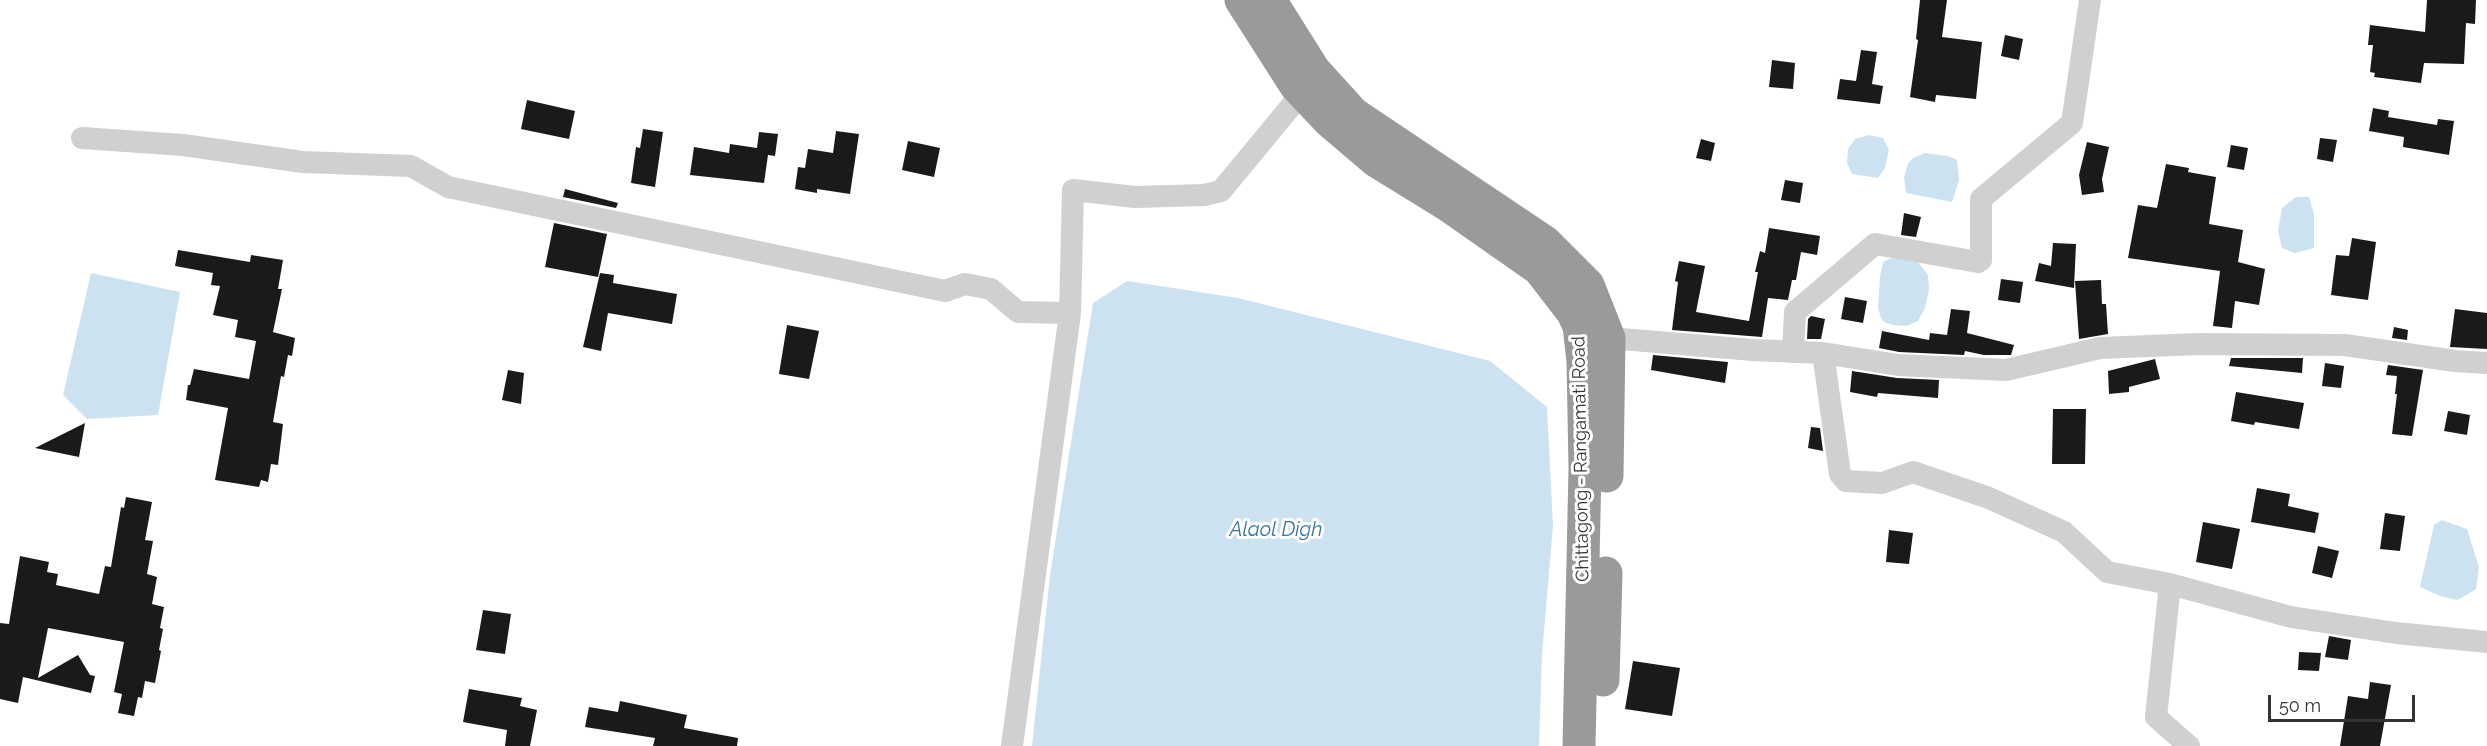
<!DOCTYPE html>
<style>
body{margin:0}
#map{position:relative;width:2487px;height:746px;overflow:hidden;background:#fff;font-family:Raleway,sans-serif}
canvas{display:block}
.scale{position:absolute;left:2268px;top:695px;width:147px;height:27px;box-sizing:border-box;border:3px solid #333;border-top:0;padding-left:8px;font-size:18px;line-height:21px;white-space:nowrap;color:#333;-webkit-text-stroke:4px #fff;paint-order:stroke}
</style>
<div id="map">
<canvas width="2487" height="746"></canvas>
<div class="scale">50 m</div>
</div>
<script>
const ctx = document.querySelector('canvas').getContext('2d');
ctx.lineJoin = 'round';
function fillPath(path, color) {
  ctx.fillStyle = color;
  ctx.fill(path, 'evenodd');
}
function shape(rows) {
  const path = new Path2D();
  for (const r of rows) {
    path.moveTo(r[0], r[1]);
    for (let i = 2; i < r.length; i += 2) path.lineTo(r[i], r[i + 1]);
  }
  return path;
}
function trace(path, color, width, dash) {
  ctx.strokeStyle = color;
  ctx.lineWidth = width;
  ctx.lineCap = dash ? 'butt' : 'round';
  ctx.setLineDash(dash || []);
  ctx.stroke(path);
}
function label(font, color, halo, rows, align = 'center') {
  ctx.font = font + ' Raleway,sans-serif';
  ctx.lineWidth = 6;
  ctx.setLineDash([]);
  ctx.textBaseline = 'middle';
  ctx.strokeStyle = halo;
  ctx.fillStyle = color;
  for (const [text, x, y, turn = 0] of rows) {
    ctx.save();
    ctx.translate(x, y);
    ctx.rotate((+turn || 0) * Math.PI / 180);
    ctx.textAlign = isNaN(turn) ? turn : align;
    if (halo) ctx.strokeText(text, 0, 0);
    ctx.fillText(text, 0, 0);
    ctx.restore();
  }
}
const water = shape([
 [1869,135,1883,138,1889,150,1885,168,1878,178,1852,174,1847,163,1848,149,1855,139],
 [1925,153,1948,156,1957,160,1959,180,1952,202,1906,193,1904,177,1908,164,1913,158],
 [2296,197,2309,197,2314,214,2314,248,2295,253,2282,248,2278,231,2282,208],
 [1891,258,1917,261,1928,275,1929,290,1925,308,1918,321,1907,326,1893,325,1884,322,1881,318,1878,308,1880,277,1883,262],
 [91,273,180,292,158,415,87,419,63,395],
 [1127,281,1238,298,1490,361,1547,407,1553,526,1542,655,1539,746,1032,746,1050,575,1093,303],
 [2442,520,2467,529,2479,567,2476,589,2458,600,2440,596,2420,587,2434,525]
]);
const building = shape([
 [1920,0,1947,0,1942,37,1982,42,1976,99,1936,95,1935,102,1910,97,1918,40,1916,39],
 [2427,0,2476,0,2475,24,2466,23,2464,64,2424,63,2421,83,2374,77,2375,73,2370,72,2373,45,2368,45,2370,25,2425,32],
 [2005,35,2023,39,2019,60,2001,56],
 [1861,50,1877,52,1872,84,1883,86,1880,104,1837,99,1840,79,1856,81],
 [1772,60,1795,63,1793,89,1769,87],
 [527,100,575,111,569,139,521,129],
 [2373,108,2389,111,2388,117,2437,125,2438,119,2454,121,2449,155,2403,147,2404,137,2369,131],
 [643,129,663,132,655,187,631,183,636,147,640,148],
 [836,131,859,134,850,194,817,189,817,193,795,189,798,167,805,168,808,149,833,153],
 [759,132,778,134,775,156,768,155,764,183,690,175,694,147,729,153,730,144,757,148],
 [2320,138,2337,140,2333,162,2317,159],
 [1701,139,1715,143,1711,161,1696,158],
 [908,141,940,148,934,177,902,170],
 [2087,142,2109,147,2102,179,2104,192,2082,195,2079,175],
 [2231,145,2248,148,2244,170,2227,167],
 [2166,164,2189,168,2188,172,2216,177,2209,224,2243,230,2238,262,2265,269,2259,305,2235,301,2232,328,2213,326,2220,271,2128,258,2138,205,2157,208],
 [1785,180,1803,183,1800,203,1781,200],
 [565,189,618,203,616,208,563,197],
 [1904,213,1921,217,1916,237,1901,235],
 [554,223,607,234,598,277,545,267],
 [1769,228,1820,236,1817,255,1801,252,1796,280,1792,280,1788,300,1768,298,1762,337,1672,330,1678,282,1675,281,1679,261,1705,266,1696,312,1749,321,1758,272,1755,272,1760,251,1765,253],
 [2352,238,2376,242,2368,300,2331,295,2336,255,2349,256],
 [2053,243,2076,244,2074,288,2035,281,2039,263,2051,266],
 [178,250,250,262,251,255,283,260,278,289,282,289,273,332,295,338,292,356,288,355,284,377,281,376,273,422,283,424,278,465,271,464,268,482,261,480,259,487,215,480,228,408,186,400,188,385,190,385,194,369,249,379,256,341,235,337,238,320,213,315,220,286,211,285,213,273,175,266],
 [600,273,614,275,613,283,677,294,672,324,608,313,601,351,583,347],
 [2001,279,2023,282,2020,303,1998,300],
 [2101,280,2102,304,2106,304,2108,334,2079,339,2075,281],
 [1845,297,1867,301,1863,323,1841,319],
 [1951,309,1970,311,1967,333,2014,345,2011,355,1984,355,1965,351,1964,355,1899,352,1879,348,1882,331,1929,340,1930,333,1947,335],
 [2455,309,2487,313,2487,349,2450,347],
 [1811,316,1825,319,1821,339,1807,339,1808,319],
 [787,325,819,331,809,379,779,374],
 [2394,327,2408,330,2407,340,2392,338],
 [1653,355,1728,362,1725,383,1651,370],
 [2231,358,2303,358,2302,373,2229,366],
 [2155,359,2160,379,2129,387,2129,392,2109,394,2108,371],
 [2325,363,2344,366,2341,388,2322,386],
 [2388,365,2423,370,2412,436,2392,434,2397,394,2395,394,2397,376,2386,375],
 [508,370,524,373,521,404,502,400],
 [1852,371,1897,378,1939,380,1938,398,1878,393,1877,397,1850,392],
 [2236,392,2304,403,2299,429,2255,422,2254,425,2231,421],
 [2053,409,2086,409,2085,464,2052,464],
 [2448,411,2470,415,2467,435,2444,431],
 [85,423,79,457,35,448],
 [1811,427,1820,428,1823,451,1808,448],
 [2257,488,2290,494,2288,506,2319,513,2315,533,2251,522],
 [126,497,152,502,145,540,153,541,147,574,157,577,152,604,164,607,160,628,163,629,159,650,161,651,155,683,145,681,142,698,138,697,134,716,118,713,122,694,114,692,124,642,48,628,38,678,78,655,90,675,95,676,91,693,23,677,18,703,0,699,0,623,9,624,20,556,49,562,47,572,58,574,56,585,99,594,105,566,111,567,121,507,124,508],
 [2385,513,2405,516,2400,551,2380,549],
 [2203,522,2240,529,2232,569,2196,562],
 [1889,530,1913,533,1909,564,1886,562],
 [2318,546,2339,551,2332,578,2312,573],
 [483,610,511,614,505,654,476,650],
 [2329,636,2351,640,2348,660,2325,657],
 [2299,652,2321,653,2319,671,2298,670],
 [1633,661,1680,668,1672,716,1625,709],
 [2370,682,2391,685,2380,746,2340,746,2348,696,2368,699],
 [469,689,522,698,520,706,537,710,530,746,505,746,507,730,463,722],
 [620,701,687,715,684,728,738,738,737,746,653,746,655,738,585,727,589,707,618,712]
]);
const street = shape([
 [82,138,183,145,303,162,411,166,448,187,945,291,965,284,991,289,1018,312,1070,313,1073,190,1135,197,1204,195,1221,191,1302,93],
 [1609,338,1753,350,1823,353,1840,474,1846,481,1882,483,1913,472,1989,498,2064,532,2107,572,2170,584,2291,617,2396,633,2487,642],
 [1793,352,1795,312,1875,244,1978,262,1981,260,1981,199,2072,123,2090,0],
 [1823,353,1898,365,2006,370,2100,348,2199,344,2345,345,2455,361,2487,363],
 [2170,584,2156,717,2189,746],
 [1012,746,1070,313]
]);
const highway = shape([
 [1241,0,1296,86,1329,121,1376,161,1449,206,1539,269,1573,313,1579,326,1583,361,1585,468,1579,746],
 [1270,0,1314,70,1354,114,1545,242,1588,285,1609,338,1607,476],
 [1603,680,1606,573]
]);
const streetNames = [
 ["Chittagong - Rangamati Road",1581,459,-91]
];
const waterNames = [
 ["Alaol Digh",1276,530]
];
fillPath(water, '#cce2f1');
fillPath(building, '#1a1a1a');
trace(street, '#d0d0d0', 22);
trace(highway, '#9a9a9a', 33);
label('18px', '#333', '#fff', streetNames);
label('italic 20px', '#37749f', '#fff', waterNames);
</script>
